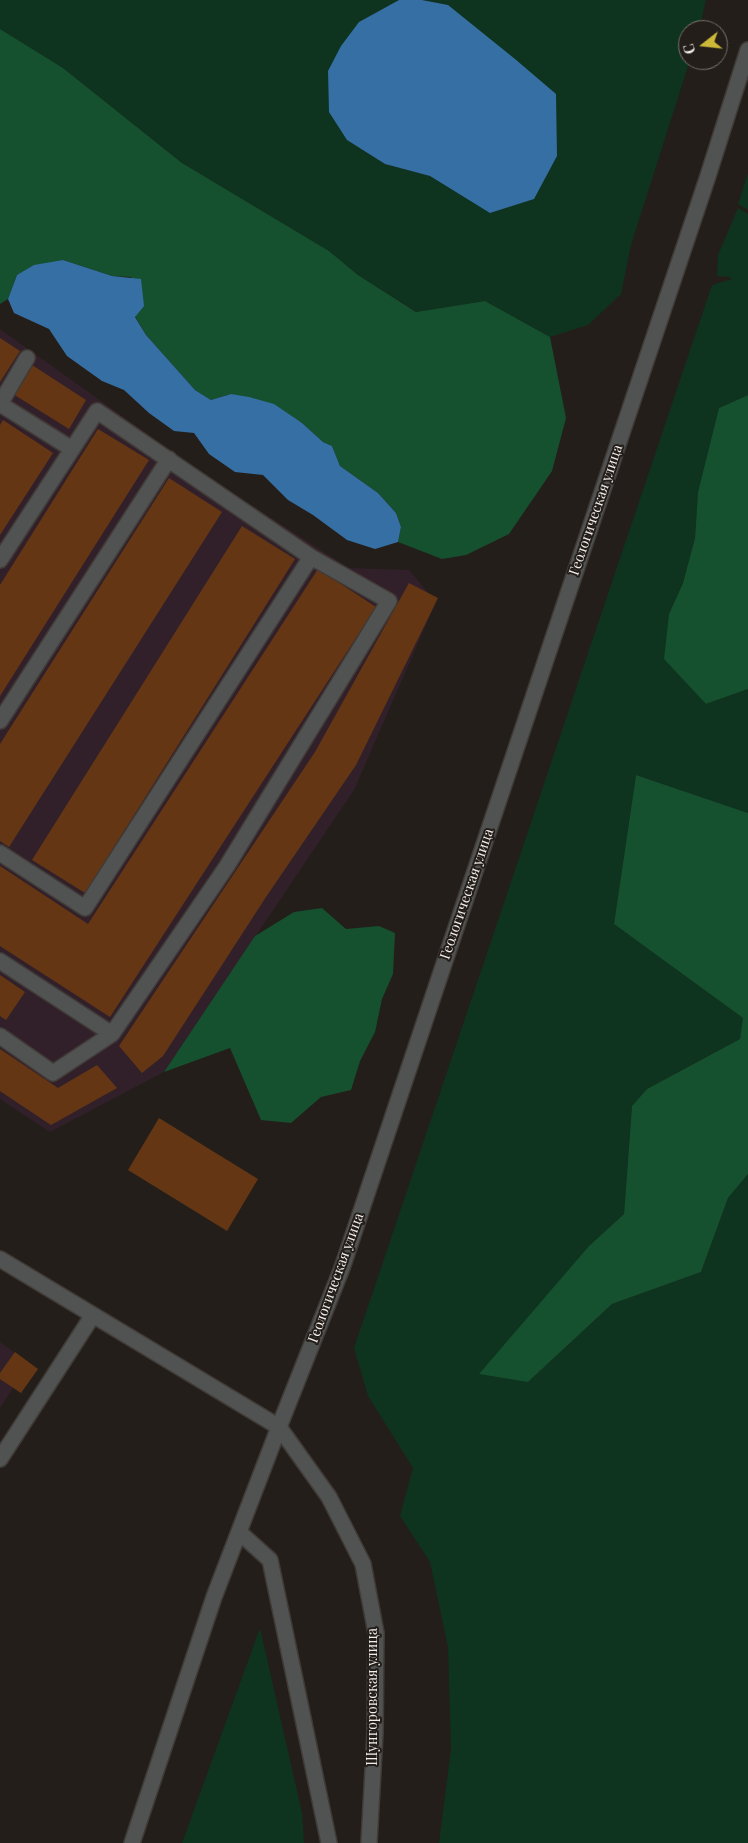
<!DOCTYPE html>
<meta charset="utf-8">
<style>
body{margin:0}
#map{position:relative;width:748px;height:1843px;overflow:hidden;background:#241e1a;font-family:"Playfair Display",serif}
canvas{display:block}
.north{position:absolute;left:678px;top:20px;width:50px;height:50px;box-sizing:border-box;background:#241e1a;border:1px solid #76716e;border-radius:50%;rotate:254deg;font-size:14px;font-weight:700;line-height:20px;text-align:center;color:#f2eeeb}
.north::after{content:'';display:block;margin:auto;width:18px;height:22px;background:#cdb938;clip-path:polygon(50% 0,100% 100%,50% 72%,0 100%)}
</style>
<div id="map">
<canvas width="748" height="1843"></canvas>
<div class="north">С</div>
</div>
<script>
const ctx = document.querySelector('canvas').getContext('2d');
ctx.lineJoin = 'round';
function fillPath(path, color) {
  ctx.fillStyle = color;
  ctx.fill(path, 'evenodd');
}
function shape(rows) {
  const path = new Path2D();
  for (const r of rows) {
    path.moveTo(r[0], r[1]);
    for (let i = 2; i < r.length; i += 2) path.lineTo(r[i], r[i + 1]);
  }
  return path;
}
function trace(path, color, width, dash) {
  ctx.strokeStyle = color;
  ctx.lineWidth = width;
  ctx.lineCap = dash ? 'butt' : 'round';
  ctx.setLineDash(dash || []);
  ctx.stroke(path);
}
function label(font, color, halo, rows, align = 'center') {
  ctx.font = font + ' "Playfair Display",serif';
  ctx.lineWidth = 4;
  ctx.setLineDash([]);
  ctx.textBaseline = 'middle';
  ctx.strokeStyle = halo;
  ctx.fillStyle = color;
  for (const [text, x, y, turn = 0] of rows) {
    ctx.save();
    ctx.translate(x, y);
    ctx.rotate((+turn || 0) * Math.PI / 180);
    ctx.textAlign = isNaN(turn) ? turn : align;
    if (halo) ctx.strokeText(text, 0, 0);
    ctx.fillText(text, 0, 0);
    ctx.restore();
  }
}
const industrial = shape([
 [0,329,212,480,349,568,409,570,436,602,354,790,164,1072,50,1132,0,1099],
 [0,1342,38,1369,21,1393,13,1388,0,1408]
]);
const green = shape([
 [0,0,399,0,359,22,347,140,385,164,430,176,491,213,534,198,557,156,448,5,422,0,706,0,699,30,688,30,688,60,690,60,631,245,621,294,588,325,550,337,485,301,417,312,358,275,329,251,182,163,63,68,0,29],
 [748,173,748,210,738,204],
 [738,208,748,214,748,395,719,408,698,492,695,538,683,583,669,614,706,704,748,689,748,813,636,775,614,924,744,1018,740,1039,647,1089,632,1106,624,1214,589,1246,556,1286,528,1382,612,1304,701,1272,728,1198,748,1174,748,1843,439,1843,451,1749,448,1647,430,1562,400,1516,413,1468,368,1396,354,1348,712,285,732,279,729,277,717,276,718,255],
 [260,1628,302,1813,304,1843,182,1843]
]);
const forest = shape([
 [0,29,63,68,182,163,329,251,358,275,416,312,485,301,550,337,566,418,552,471,509,534,466,555,442,559,398,542,401,527,396,513,378,493,340,466,332,446,323,442,302,423,231,394,211,400,195,390,146,335,135,316,131,277,112,276,63,260,17,275,8,299,0,304],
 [748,395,748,689,706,704,664,659,669,614,683,583,695,538,698,492,719,408],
 [636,775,748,813,748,1174,728,1198,701,1272,612,1304,528,1382,479,1374,589,1246,624,1214,632,1106,647,1089,740,1039,743,1018,614,924],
 [322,908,346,929,379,926,395,933,393,974,382,999,375,1032,360,1061,351,1090,321,1097,291,1123,261,1120,230,1048,164,1072,255,936,294,912]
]);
const water = shape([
 [399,0,422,0,448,5,515,59,556,94,557,156,534,199,490,213,430,176,385,164,347,140,329,112,328,71,341,46,359,22],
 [63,260,112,276,141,279,144,306,135,317,146,335,195,390,211,400,231,394,249,397,274,404,302,423,323,442,332,446,340,466,378,493,396,513,401,527,398,542,375,549,347,540,313,515,288,500,263,475,235,472,209,454,194,433,174,431,149,413,124,390,102,381,67,356,49,329,14,313,8,299,17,275,34,265]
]);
const building = shape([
 [0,338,20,351,0,382],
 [32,365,86,400,69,429,13,394],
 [3,420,53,453,0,535,0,425],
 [98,429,149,460,0,696,0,585],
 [169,478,222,512,9,847,0,841,0,744],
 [242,526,295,559,85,893,32,860],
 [318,569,376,607,110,1017,0,946,0,866,88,924],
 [409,583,438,598,356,765,266,897,163,1056,142,1073,119,1046,315,752],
 [0,975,25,992,6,1020,0,1016],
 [0,1049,58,1088,97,1065,117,1088,51,1125,0,1091],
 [159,1118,258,1179,227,1231,128,1170],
 [15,1352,38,1369,21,1393,0,1379,0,1373]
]);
const minor = shape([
 [0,404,72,449],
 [0,404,27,358],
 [0,560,97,411,311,557,389,601,227,866,112,1034,0,961],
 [0,721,169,459],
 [0,853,85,908,311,557],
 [0,1036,53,1073,112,1034],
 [0,1259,279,1427,329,1497,363,1564,376,1633,375,1733,369,1843],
 [0,1459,93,1315],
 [239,1532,270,1560,329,1843],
 [132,1843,214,1597,279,1427,342,1268,707,179,748,50]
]);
const streetNames = [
 ["Геологическая улица",596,510,-71],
 ["Геологическая улица",467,894,-71],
 ["Геологическая улица",336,1278,-70],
 ["Шунгоровская улица",373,1697,-90]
];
fillPath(industrial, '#31202a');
fillPath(green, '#0e331e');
fillPath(forest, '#15502f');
fillPath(water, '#366fa3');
fillPath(building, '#653613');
trace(minor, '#413b37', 18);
trace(minor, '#505352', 15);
label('14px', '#f2eeeb', '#241e1a', streetNames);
</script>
